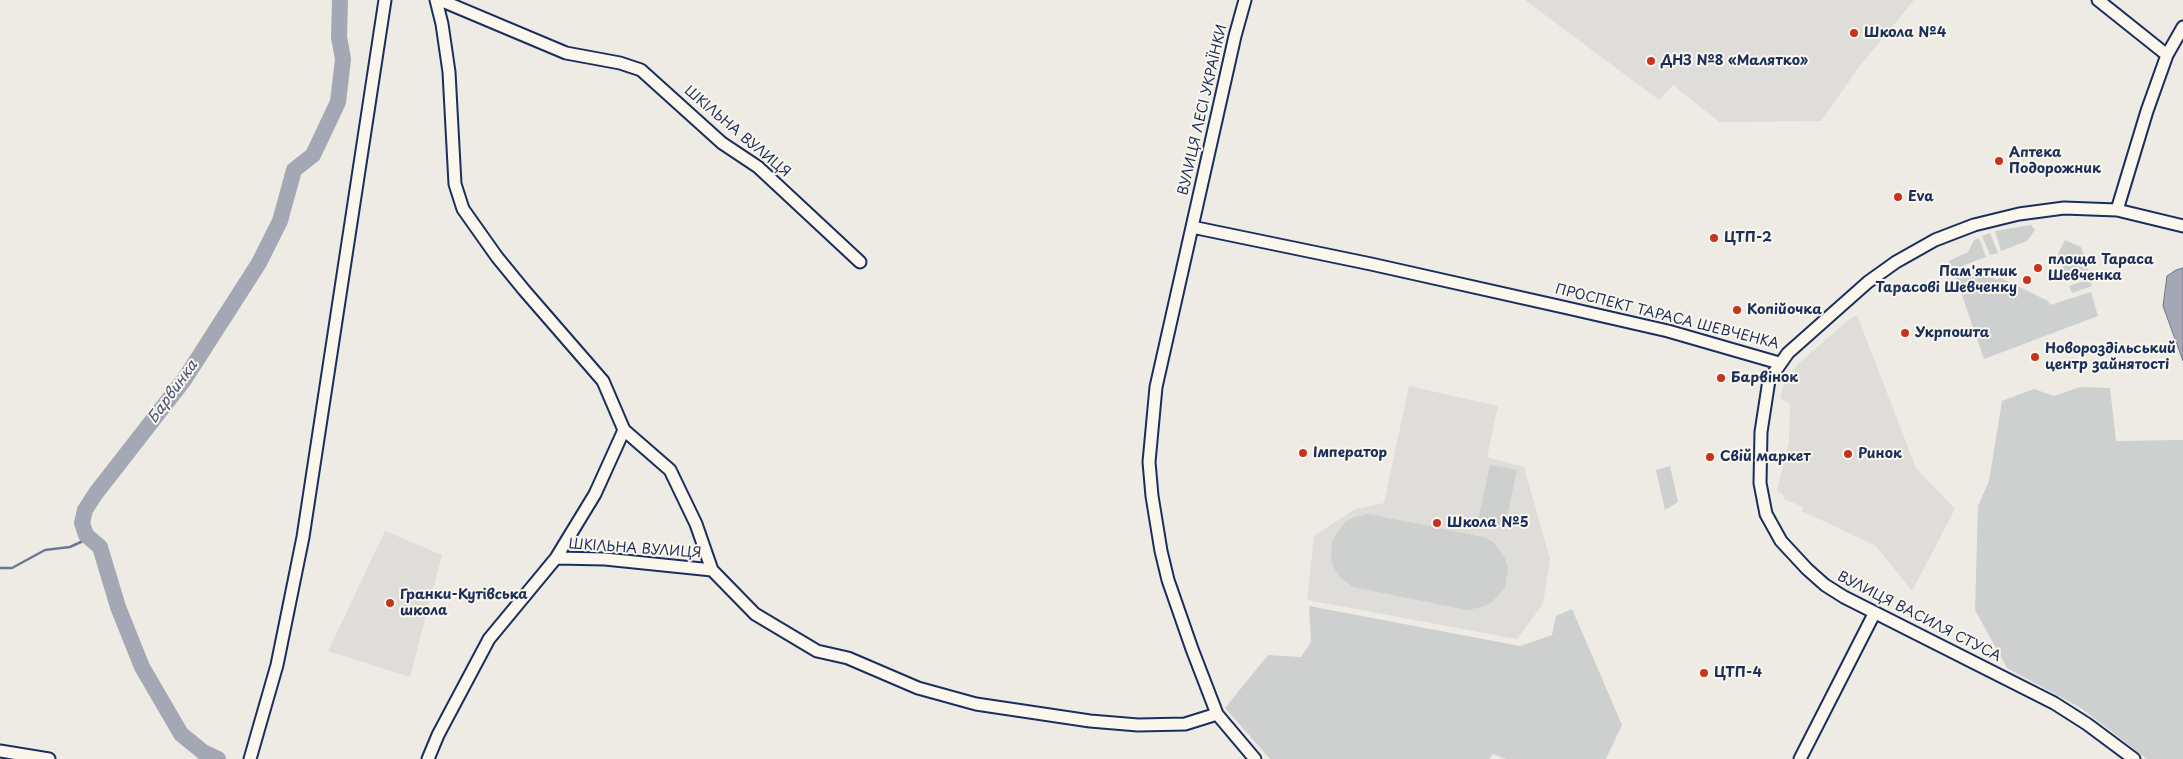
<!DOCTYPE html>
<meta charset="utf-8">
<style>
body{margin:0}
canvas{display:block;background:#eeebe4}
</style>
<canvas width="2183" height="759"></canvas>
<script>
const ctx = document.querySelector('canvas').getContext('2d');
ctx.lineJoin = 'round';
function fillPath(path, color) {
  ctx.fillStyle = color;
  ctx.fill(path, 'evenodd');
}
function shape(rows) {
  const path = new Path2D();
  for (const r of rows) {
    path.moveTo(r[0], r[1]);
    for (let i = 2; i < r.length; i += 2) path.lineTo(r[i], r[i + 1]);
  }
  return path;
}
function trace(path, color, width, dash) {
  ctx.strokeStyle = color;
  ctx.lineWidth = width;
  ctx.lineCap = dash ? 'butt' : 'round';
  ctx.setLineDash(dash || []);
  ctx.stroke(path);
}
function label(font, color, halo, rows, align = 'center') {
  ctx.font = font + ' "Playpen Sans",sans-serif';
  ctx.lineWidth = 4;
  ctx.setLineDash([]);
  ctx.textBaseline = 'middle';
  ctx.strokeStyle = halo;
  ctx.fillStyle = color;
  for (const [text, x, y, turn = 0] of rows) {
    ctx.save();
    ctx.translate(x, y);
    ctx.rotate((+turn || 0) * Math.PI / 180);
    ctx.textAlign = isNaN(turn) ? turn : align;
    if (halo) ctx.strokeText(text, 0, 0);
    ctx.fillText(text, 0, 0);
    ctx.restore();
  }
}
const built = shape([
 [1525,0,1914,0,1859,67,1821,121,1719,122,1673,85,1659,100],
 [1857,315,1916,468,1955,509,1912,591,1876,546,1802,511,1803,507,1784,499,1783,494,1777,491,1789,441,1790,404,1780,398,1785,382,1798,364,1847,321],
 [1409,386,1498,406,1487,457,1524,467,1550,559,1543,604,1517,639,1307,600,1314,536,1355,509,1384,503],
 [385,531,442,555,410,677,328,651]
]);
const green = shape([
 [2031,225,2035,230,2027,241,2001,251,1995,231],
 [1990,233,1998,253,1990,255,1982,236],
 [1979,238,1986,257,1951,270,1949,261,1968,252,1974,240],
 [2065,240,2081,247,2090,275,2068,282,2058,254],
 [1989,268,1995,280,2001,278,2048,301,2050,305,2091,292,2098,316,1984,359,1956,278],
 [2090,279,2092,286,2072,293,2069,286],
 [2080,387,2110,388,2116,441,2183,440,2183,759,2147,759,2081,708,2007,668,1975,610,1978,506,1989,481,2002,401,2034,389,2054,396],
 [1490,465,1517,470,1505,526,1478,521],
 [1670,466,1678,502,1665,510,1656,470],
 [1368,514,1484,537,1493,542,1505,558,1508,568,1505,588,1491,603,1482,607,1467,610,1353,587,1341,578,1335,570,1331,561,1332,541,1343,524,1351,518],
 [1309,606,1520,646,1552,635,1556,616,1572,609,1622,725,1606,759,1506,759,1493,754,1489,759,1270,759,1225,708,1268,655,1301,657,1311,642]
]);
const water = shape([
 [2183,268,2183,361,2163,306,2167,276,2176,270,2183,268]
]);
const stream = shape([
 [0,568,12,568,45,550,70,547,83,541,86,535]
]);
const river = shape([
 [218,759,203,752,181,734,142,667,118,607,100,547,86,535,82,523,85,510,96,493,184,380,259,263,280,221,294,170,313,155,338,102,343,59,339,37,340,0]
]);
const minor = shape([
 [436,0,442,24,449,72,455,184,463,209,497,257,524,290,603,381,624,430,670,470,696,524,712,570,755,614,817,651,848,658,918,688,976,704,1090,721,1138,725,1185,724,1217,714],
 [440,0,566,53,620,63,641,70,722,143,758,167,860,262],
 [1245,0,1235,36,1156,387,1149,462,1152,496,1161,551,1168,580,1192,649,1217,714,1255,759],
 [2098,0,2167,55],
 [2117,210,2147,111,2167,55,2183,27],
 [1192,227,1371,264,1563,307,1668,331,1779,363],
 [556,558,605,559,712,570],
 [0,751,49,759],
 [250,759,277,665,303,537,385,0],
 [428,759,438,735,489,639,556,558,595,494,624,430],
 [1800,759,1874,614],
 [2134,759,2087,724,2054,703,1844,597,1825,585,1807,569,1781,541,1766,514,1760,483,1761,432,1769,380,1788,353,1868,282,1896,262,1935,240,1974,225,2019,214,2064,208,2117,210,2183,226]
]);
const markers = [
 [1854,33,5,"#c8321e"],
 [1651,61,5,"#c8321e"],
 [1999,161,5,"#c8321e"],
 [1898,197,5,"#c8321e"],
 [1714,238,5,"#c8321e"],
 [2038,268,5,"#c8321e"],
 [2027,280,5,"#c8321e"],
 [1737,310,5,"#c8321e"],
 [1905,333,5,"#c8321e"],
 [2035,357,5,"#c8321e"],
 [1721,378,5,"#c8321e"],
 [1303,453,5,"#c8321e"],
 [1848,454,5,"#c8321e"],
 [1710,457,5,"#c8321e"],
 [1437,523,5,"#c8321e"],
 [390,603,5,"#c8321e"],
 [1704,673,5,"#c8321e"]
];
const poiNames = [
 ["Школа №4",1864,33],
 ["ДНЗ №8 «Малятко»",1661,61],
 ["Аптека",2009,153],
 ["Подорожник",2009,169],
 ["Eva",1908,197],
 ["ЦТП-2",1724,238],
 ["площа Тараса",2048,260],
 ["Шевченка",2048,276],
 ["Пам'ятник",2017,272,"right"],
 ["Тарасові Шевченку",2017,288,"right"],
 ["Копійочка",1747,310],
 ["Укрпошта",1915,333],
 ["Новороздільський",2045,349],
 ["центр зайнятості",2045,365],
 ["Барвінок",1731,378],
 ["Імператор",1313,453],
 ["Ринок",1858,454],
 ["Свiй маркет",1720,457],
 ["Школа №5",1447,523],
 ["Гранки-Кутівська",400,595],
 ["школа",400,611],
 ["ЦТП-4",1714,673]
];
const streetNames = [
 ["ВУЛИЦЯ ЛЕСІ УКРАЇНКИ",1203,110,-77],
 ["ШКІЛЬНА ВУЛИЦЯ",737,132,40],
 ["ПРОСПЕКТ ТАРАСА ШЕВЧЕНКА",1667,317,14],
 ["ШКІЛЬНА ВУЛИЦЯ",635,549,4],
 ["ВУЛИЦЯ ВАСИЛЯ СТУСА",1919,617,27]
];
const waterNames = [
 ["Барвинка",173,392,-54]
];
fillPath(built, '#deddda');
fillPath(green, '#cecfcf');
fillPath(water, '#a3a8b4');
trace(water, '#6d7892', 1);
trace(stream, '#6d7892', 2.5);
trace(river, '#a3a8b4', 16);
trace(minor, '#1b2f5e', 15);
trace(minor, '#fbf7ec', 11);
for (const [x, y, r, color] of markers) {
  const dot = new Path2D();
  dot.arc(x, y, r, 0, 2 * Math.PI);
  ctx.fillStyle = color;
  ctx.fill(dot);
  trace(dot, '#fbf7ec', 2);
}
label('bold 14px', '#1b2f5e', '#fbf7ec', poiNames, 'left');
label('14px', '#1b2f5e', '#fbf7ec', streetNames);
label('italic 15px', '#445378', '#fbf7ec', waterNames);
</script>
